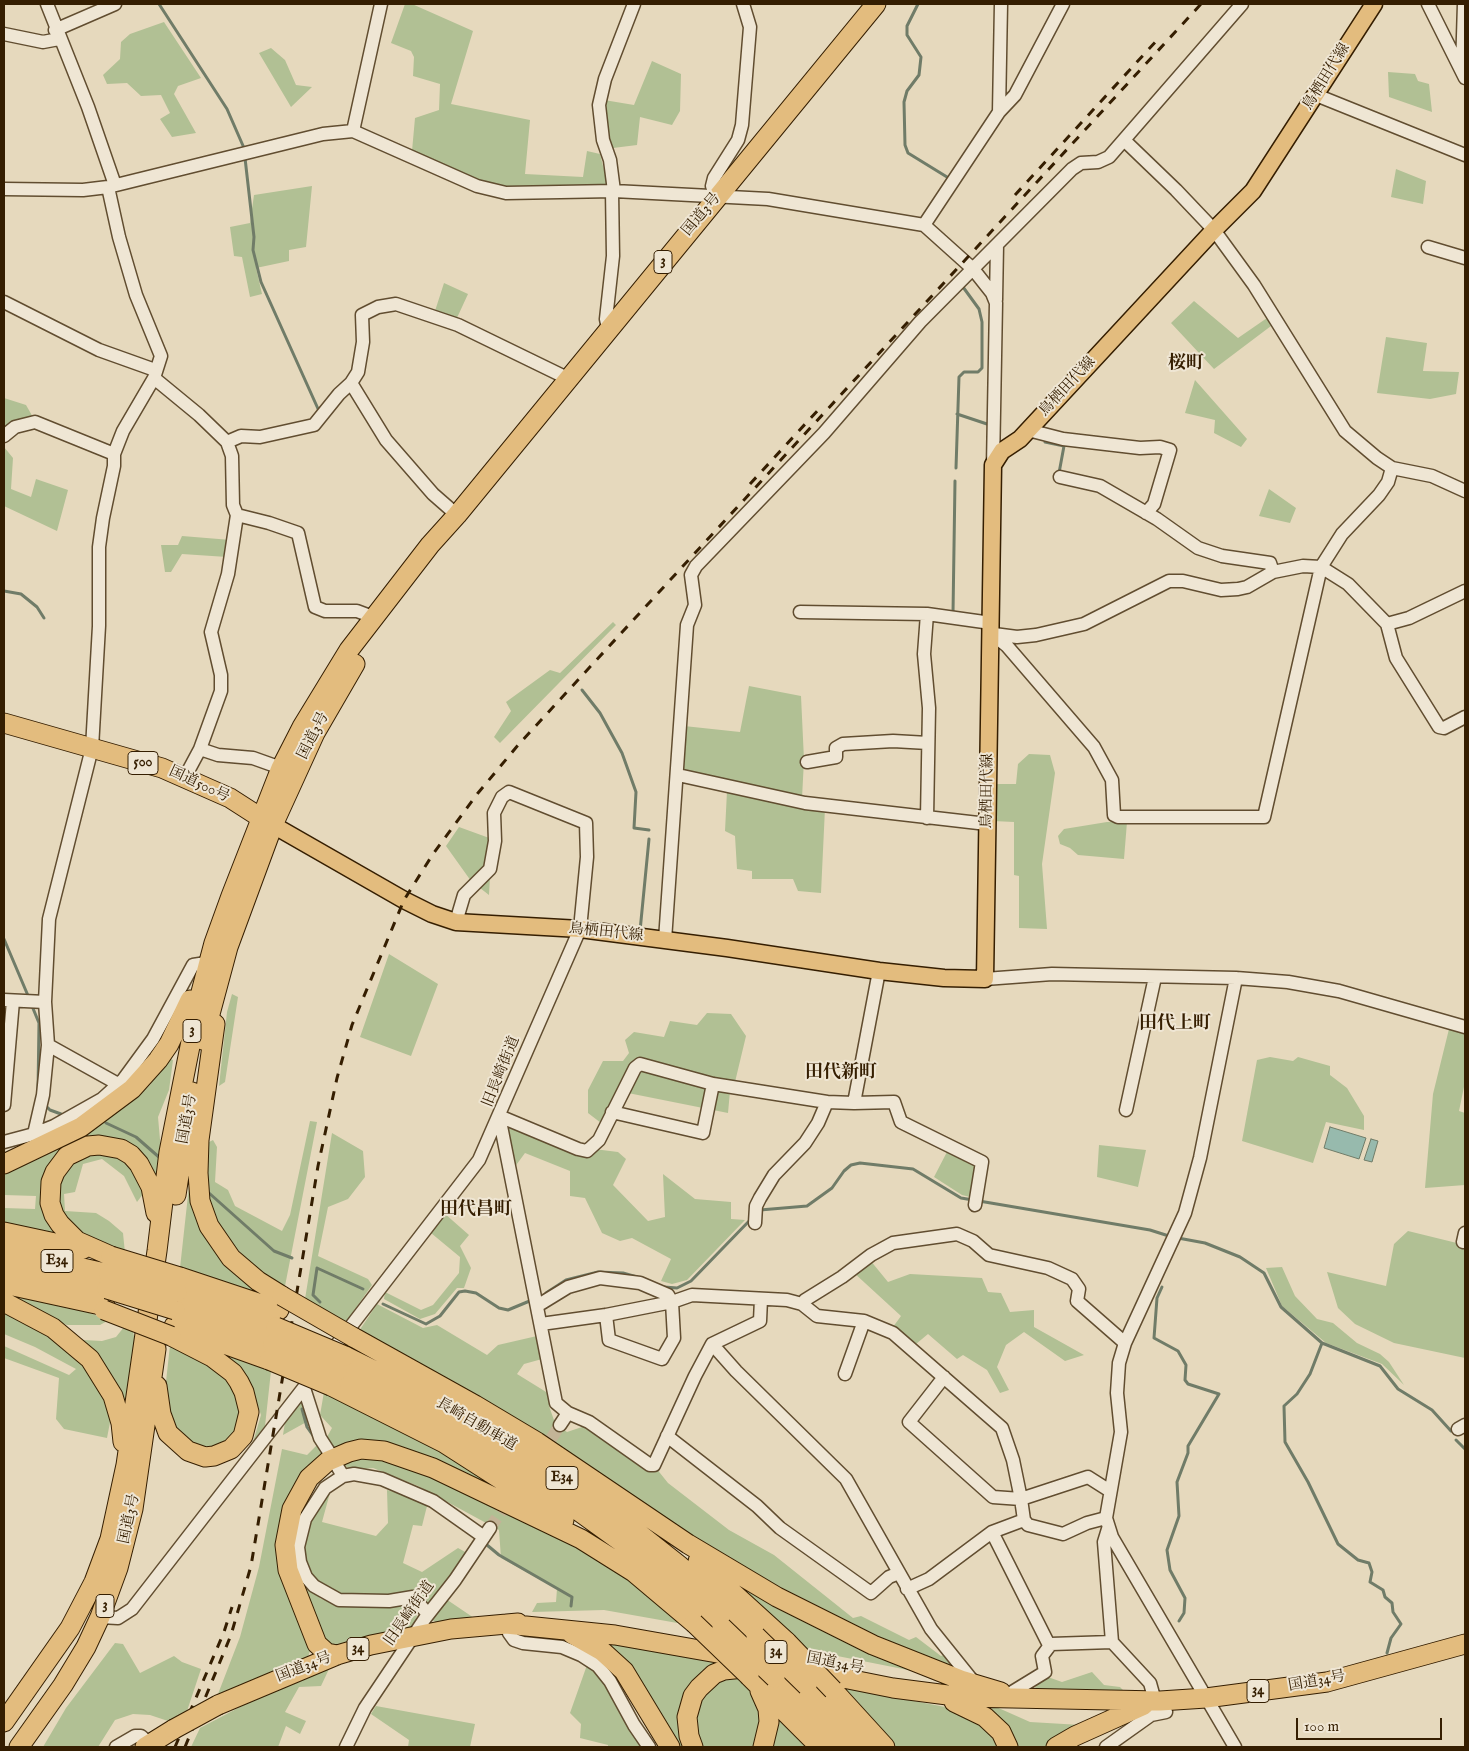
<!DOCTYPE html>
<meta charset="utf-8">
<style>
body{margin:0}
#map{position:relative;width:1469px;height:1751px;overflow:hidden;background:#e6d9bd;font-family:"IM FELL English",serif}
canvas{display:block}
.frame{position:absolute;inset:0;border:5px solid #351e01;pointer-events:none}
.scale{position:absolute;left:1296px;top:1718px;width:146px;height:22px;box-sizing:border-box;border:2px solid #351e01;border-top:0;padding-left:6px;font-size:15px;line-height:18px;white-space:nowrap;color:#351e01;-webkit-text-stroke:4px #efe6d4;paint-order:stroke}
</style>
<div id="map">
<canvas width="1469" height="1751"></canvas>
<div class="frame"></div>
<div class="scale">100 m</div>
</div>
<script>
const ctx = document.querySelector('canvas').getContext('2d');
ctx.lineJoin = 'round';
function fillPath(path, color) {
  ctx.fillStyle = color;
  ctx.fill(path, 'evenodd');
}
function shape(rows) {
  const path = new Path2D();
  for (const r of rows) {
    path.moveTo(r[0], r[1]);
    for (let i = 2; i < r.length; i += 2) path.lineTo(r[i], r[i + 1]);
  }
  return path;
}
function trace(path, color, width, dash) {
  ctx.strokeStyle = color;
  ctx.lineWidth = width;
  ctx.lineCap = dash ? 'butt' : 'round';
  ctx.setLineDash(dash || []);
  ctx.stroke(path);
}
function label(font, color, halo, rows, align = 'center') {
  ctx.font = font + ' "IM FELL English","Noto Serif JP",serif';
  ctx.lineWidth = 4;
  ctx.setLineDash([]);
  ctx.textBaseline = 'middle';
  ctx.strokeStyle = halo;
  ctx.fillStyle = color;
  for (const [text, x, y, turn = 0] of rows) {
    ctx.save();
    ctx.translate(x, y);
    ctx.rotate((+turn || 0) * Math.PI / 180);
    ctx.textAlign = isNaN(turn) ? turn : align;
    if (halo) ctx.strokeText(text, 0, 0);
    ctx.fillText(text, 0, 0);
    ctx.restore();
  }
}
const green = shape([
 [405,4,412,4,473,31,451,104,530,120,525,174,583,177,587,151,600,154,607,182,604,187,506,188,480,180,412,151,415,118,439,110,440,84,413,76,414,57,411,51,391,43],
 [164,22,201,78,178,86,174,94,196,133,172,137,160,119,170,113,161,95,141,96,127,83,107,84,103,75,120,59,121,42,130,34],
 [271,48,285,60,296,85,312,87,291,107,259,53],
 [652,61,681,74,680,111,672,125,640,117,637,145,613,148,605,127,604,100,634,105],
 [1388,72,1415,74,1418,81,1429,84,1432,112,1389,97],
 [1396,169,1426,181,1423,204,1391,197],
 [312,186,306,247,289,250,289,261,256,268,262,294,250,297,242,257,234,256,230,227,250,223,254,195],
 [444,283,468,294,456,320,435,311],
 [1194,301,1238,338,1267,318,1271,326,1214,369,1171,323],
 [1386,337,1427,343,1423,371,1459,372,1456,394,1430,399,1377,393],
 [1195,380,1247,439,1241,447,1214,433,1215,420,1185,413],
 [4,398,26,405,34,419,16,420,4,430],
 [4,447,13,458,11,489,31,497,36,479,68,490,57,531,4,506],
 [1269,489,1296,508,1290,523,1259,516],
 [182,536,231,540,227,557,182,554,171,572,165,572,161,545,178,545],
 [613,622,616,625,500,743,494,737,511,711,506,702,550,670,560,673],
 [749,686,801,696,804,760,802,798,681,771,684,726,740,732],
 [1029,754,1050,755,1055,773,1042,864,1047,929,1019,928,1019,876,1014,875,1014,822,993,821,995,784,1016,784,1018,764],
 [727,791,825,808,821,893,798,891,793,879,752,879,752,871,737,869,735,836,725,831],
 [1107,822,1127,822,1124,859,1078,855,1070,848,1060,844,1058,836,1064,829],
 [459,827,492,839,489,895,471,881,446,846],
 [389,954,438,984,411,1056,360,1037],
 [232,994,238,997,225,1082,219,1086,227,1012],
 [707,1013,731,1014,746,1036,735,1082,730,1091,728,1113,618,1091,601,1123,588,1113,588,1090,603,1061,623,1061,629,1053,625,1040,634,1032,664,1037,670,1021,697,1025],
 [1449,1029,1465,1034,1465,1082,1459,1111,1465,1113,1465,1185,1425,1188,1433,1094],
 [167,1057,173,1060,169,1090,158,1117,161,1151,155,1182,105,1140,46,1175,64,1238,4,1228,4,1208,35,1209,36,1196,4,1195,4,1171,84,1133,125,1107,150,1085],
 [1270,1057,1293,1061,1298,1057,1330,1066,1330,1075,1347,1088,1364,1116,1364,1130,1326,1122,1313,1163,1242,1141,1257,1060],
 [310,1121,317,1122,285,1286,262,1274,226,1238,206,1197,209,1142,213,1140,217,1147,215,1182,228,1190,235,1206,282,1231,290,1215],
 [508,1123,594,1149,618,1152,626,1159,613,1185,648,1221,665,1217,663,1174,695,1199,731,1202,731,1219,745,1220,687,1280,672,1284,661,1281,671,1259,632,1238,620,1241,602,1233,585,1198,570,1196,570,1171,525,1153,514,1168],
 [332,1133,363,1151,365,1177,348,1199,328,1207,318,1256,368,1279,372,1285,346,1322,305,1299],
 [1099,1145,1146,1150,1138,1187,1097,1177],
 [949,1148,978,1162,974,1198,962,1195,934,1177],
 [93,1152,113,1153,132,1166,146,1190,137,1202,124,1176,102,1159,83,1164,75,1192,64,1194,65,1211,96,1213,109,1221,123,1233,125,1253,90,1241,58,1210,56,1190,63,1172,76,1159],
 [189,1186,193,1191,197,1214,278,1304,180,1268],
 [444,1213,469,1235,460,1246,471,1268,464,1288,457,1288,435,1314,420,1319,384,1299,385,1292,421,1310,433,1305,459,1273,460,1257,431,1233],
 [1408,1231,1465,1245,1465,1358,1394,1343,1355,1324,1338,1308,1327,1272,1386,1286,1394,1244],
 [870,1260,888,1282,910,1274,982,1278,988,1292,1001,1293,1010,1312,1034,1310,1034,1327,1084,1355,1065,1361,1024,1332,1006,1345,997,1367,1009,1390,1000,1393,987,1370,963,1355,957,1359,928,1334,916,1344,893,1327,901,1316,853,1272],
 [1282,1267,1295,1296,1317,1319,1333,1323,1357,1343,1380,1354,1389,1362,1404,1385,1382,1364,1326,1343,1282,1306,1266,1268],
 [4,1291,71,1306,109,1320,100,1325,67,1325,37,1312],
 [377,1304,423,1328,437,1325,487,1355,498,1345,537,1336,542,1359,524,1364,517,1374,551,1395,549,1406,555,1423,567,1432,585,1426,656,1468,668,1483,729,1530,774,1555,853,1618,861,1616,909,1640,916,1637,941,1656,948,1653,964,1672,896,1649,765,1582,359,1331],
 [4,1311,32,1324,88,1366,112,1412,107,1438,64,1429,56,1419,59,1378,4,1358,4,1346,69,1375,76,1369,35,1347,4,1334],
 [124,1327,133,1332,136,1344,127,1409,83,1344,83,1340,102,1341,116,1337],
 [170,1345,208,1363,229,1381,240,1402,241,1419,232,1437,220,1448,203,1448,184,1440,171,1421,165,1391],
 [207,1345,271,1371,265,1426,253,1442,261,1415,250,1382,233,1363],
 [324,1392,420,1439,536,1508,452,1470,334,1450,327,1437,332,1428,320,1415],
 [300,1402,306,1404,310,1420,283,1435,285,1422],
 [317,1445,324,1455,278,1537,311,1648,308,1657,218,1694,240,1637,259,1567,282,1449,307,1455],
 [360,1455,395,1460,461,1487,593,1555,643,1589,683,1624,604,1610,532,1612,537,1603,556,1602,557,1589,501,1558,499,1530,418,1486,373,1468,352,1470,338,1462],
 [331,1489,322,1522,376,1536,388,1523,387,1490,409,1496,427,1506,422,1526,413,1525,403,1563,422,1572,458,1548,467,1553,436,1597,427,1603,414,1592,372,1598,336,1595,320,1587,306,1563,303,1537,312,1513],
 [300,1578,321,1599,352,1606,413,1602,417,1616,411,1629,336,1648,326,1644],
 [733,1581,913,1668,913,1671,802,1649],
 [446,1599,474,1618,437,1623,431,1619],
 [596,1641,727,1661,703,1674,686,1747,678,1747],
 [115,1643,123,1644,140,1673,174,1656,182,1662,201,1669,187,1711,168,1721,150,1715,133,1714,115,1720,98,1747,43,1747,66,1708],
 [587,1665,605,1683,643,1747,608,1747,608,1745,580,1738,581,1724,570,1713],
 [329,1669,321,1686,299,1687,285,1712,306,1721,300,1734,286,1726,278,1747,191,1747,200,1728,261,1696],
 [1092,1672,1104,1685,1120,1687,1125,1692,1034,1689,1045,1676,1062,1682],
 [738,1674,755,1690,763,1716,760,1735,754,1747,702,1747,694,1730,698,1704,706,1690,719,1679],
 [841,1687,961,1710,997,1738,999,1747,896,1747],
 [376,1706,475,1724,470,1747,408,1747,409,1740,371,1714],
 [994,1706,1030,1722,1081,1725,1048,1747,1015,1747,989,1712],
 [778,1714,809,1747,771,1747,775,1740]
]);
const water = shape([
 [1330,1127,1366,1138,1359,1159,1324,1148,1330,1127],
 [1371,1139,1378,1141,1372,1162,1364,1160,1371,1139]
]);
const stream = shape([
 [159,4,227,109,244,148],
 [918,4,907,26,907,35,921,57,919,75,907,91,904,102,905,145,908,153,947,177],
 [245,158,254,237,253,250,261,282,319,411],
 [957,414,987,424],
 [1045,442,1064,446,1059,473],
 [956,468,959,377,964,372,978,372,982,368,982,322,979,309,963,287],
 [4,591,21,594,37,607,44,618],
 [953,613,955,481],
 [582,690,600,713,622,753,636,792,634,828,649,830],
 [640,931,649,839],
 [4,939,29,998],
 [32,1006,39,1023,38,1091],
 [45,1105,50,1110,61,1114],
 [106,1123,136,1137,160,1158],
 [209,1193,274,1251,292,1258],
 [979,1201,1150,1230,1172,1237],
 [760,1210,807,1206,832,1188,844,1171,851,1165,860,1163,913,1169,961,1198,973,1200],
 [1178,1238,1205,1243,1240,1257,1264,1273,1281,1307,1322,1343,1310,1374,1297,1394,1284,1406,1285,1442,1308,1482,1338,1544,1358,1560,1369,1563,1372,1572,1370,1582,1383,1590,1385,1597,1392,1603,1393,1612,1401,1624,1391,1638,1387,1653],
 [664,1287,677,1288,691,1281,752,1218],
 [1162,1287,1157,1298,1154,1338,1178,1351,1186,1365,1185,1380,1188,1384,1219,1394,1188,1446,1188,1453,1177,1482,1179,1516,1167,1550,1170,1570,1185,1598,1184,1613,1179,1621],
 [546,1293,566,1280,598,1272,623,1273,637,1277],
 [320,1302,313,1295,317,1268,363,1289],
 [383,1304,426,1324,440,1316,459,1292,465,1291,476,1293,499,1308,508,1310,532,1300],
 [1322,1343,1380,1366,1398,1389,1432,1410,1451,1431],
 [302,1409,307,1427,314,1437],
 [1456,1440,1465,1449],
 [487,1545,499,1555,572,1597,571,1606]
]);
const minorTunnel = shape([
 [541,1454,560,1425],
 [490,1528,511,1497]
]);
const minor = shape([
 [47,4,88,107,115,185],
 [1428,4,1465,78],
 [55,30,115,4],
 [4,34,43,42,59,39],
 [1462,68,1464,4],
 [1316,95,1465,155],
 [999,112,1015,95,1063,4],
 [353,131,381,4],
 [1124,140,1176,190,1214,230,1254,285,1345,431,1377,458,1392,468,1432,476,1465,491],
 [4,189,83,190,108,187,323,134,353,131,477,186,506,193,614,191,768,199,924,225,973,269,992,293,996,303,993,465],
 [614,191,610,160,603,140,599,105,605,79,634,4],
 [717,196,712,186,714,178,738,140,742,125,750,27,743,4],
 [924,225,999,112,1001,4],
 [1428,247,1465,258],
 [996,300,997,245],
 [4,302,99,350,155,370],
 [608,328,606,319,613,256,612,191],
 [154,378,199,415,227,442,232,456,233,505,237,515,269,523,298,533,315,607,325,611,357,611,373,617],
 [351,383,386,440,433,494,457,515],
 [1028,430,1063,439,1140,448,1160,447,1170,450,1154,504,1146,513],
 [4,436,15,427,35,422,114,454],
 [227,442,241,436,260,437,314,425,339,394,351,383,358,372,363,342,362,315,378,307,396,304,458,325,567,378],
 [1060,477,1100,486,1157,519,1198,548,1222,556,1270,563,1273,572],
 [800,612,927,614,991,623],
 [1387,624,1396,658,1439,727,1444,728,1465,717],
 [992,634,1007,646,1094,747,1112,780,1114,815,1118,817,1264,817,1321,567,1342,534,1379,495,1388,482,1392,468],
 [994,634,1017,637,1036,635,1084,624,1169,581,1183,581,1221,590,1238,589,1247,587,1273,572,1303,566,1321,567,1348,584,1387,624,1409,618,1465,591],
 [200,749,218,755,253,758,281,768],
 [807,762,836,757,836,748,843,744,893,741,928,743],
 [678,775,805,803,987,824],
 [185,777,200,749,221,691,221,675,211,632,228,574,237,515],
 [927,818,929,708,924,654,927,614],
 [665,940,687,625,695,605,691,575,696,566,824,433,920,322,1072,169,1081,163,1098,162,1109,157,1242,4],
 [985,979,1052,974,1236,978,1288,982,1339,991,1465,1027],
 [4,1000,45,1002],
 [48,1045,118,1084],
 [854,1103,894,1102,901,1122,982,1162,975,1205],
 [4,1105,13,1001],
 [1126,1110,1155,977],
 [612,1112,703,1133,713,1084],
 [499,1116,578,1149,587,1151,599,1140,635,1068,640,1064,713,1084,827,1102],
 [499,1116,556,1403,568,1413,560,1425],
 [34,1134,54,1126,102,1099,123,1080,153,1039,193,965,206,963],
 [4,1142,34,1134,43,1095,48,1045,45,1002,49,919,92,748,99,626,99,547,103,518,114,466,114,454,123,431,154,378,161,356,136,295,119,237,108,187],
 [755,1223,756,1206,760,1198,774,1175,805,1143,818,1123,827,1102,854,1103,879,971],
 [1465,1233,1463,1242,1465,1242],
 [802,1304,805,1300,842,1277,871,1255,893,1243,957,1234,973,1241,989,1255,1048,1268,1072,1279,1079,1289,1077,1301,1125,1343],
 [537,1306,568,1287,600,1278,640,1283,668,1295,672,1302,674,1338,662,1359,609,1340,606,1315],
 [541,1324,606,1315,672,1302,692,1295,787,1300,802,1304,817,1316,864,1321,893,1333,1002,1428,1013,1460,1021,1499,1088,1477,1110,1491],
 [712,1344,760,1321,761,1299],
 [328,1356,479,1160,580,929,587,857,586,823,509,792,502,797,494,813,495,841,490,869,464,895,456,922],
 [845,1374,864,1321],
 [304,1388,320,1438,329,1452],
 [568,1413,589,1422,650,1465,654,1465,695,1376,712,1344,736,1371,846,1479,931,1629,976,1685],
 [1458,1429,1465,1425],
 [667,1436,757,1506,780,1528,871,1593,889,1577,899,1573],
 [337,1466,343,1476,354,1474,382,1479,433,1501,484,1537],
 [343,1476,325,1488,305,1519,298,1547,300,1562,306,1577,314,1586,339,1600,389,1601,413,1597,428,1614],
 [1024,1520,1028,1525,1063,1534,1087,1523,1106,1518],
 [1108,1529,1104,1542,1112,1642,1150,1683,1155,1701],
 [992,1532,1048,1643,1051,1644,1112,1642],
 [907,1589,929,1579,992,1532,1024,1520,1021,1499,993,1497,909,1422,944,1377],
 [100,1617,118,1618,132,1609,316,1372],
 [506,1624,509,1633,514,1640,523,1643,562,1647,581,1655,598,1666,610,1681,634,1725,649,1747],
 [1009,1694,1045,1672,1042,1656,1051,1644],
 [116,1747,135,1736,141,1736,150,1744],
 [346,1747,365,1708,426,1617,455,1580,490,1528],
 [1106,1747,1151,1715,1166,1712],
 [1235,1747,1112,1537,1106,1518,1121,1432,1117,1393,1119,1363,1125,1343,1185,1213,1200,1158,1236,978]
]);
const major = shape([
 [273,825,404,900,432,914,456,922,580,929,727,948,879,971,944,978,985,979,993,465,1002,451,1020,439,1214,230,1253,191,1374,4]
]);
const highway = shape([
 [4,723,162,768,230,798,272,825],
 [215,1024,199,1140,198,1173,200,1201,209,1226,231,1258,258,1281,282,1296],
 [203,1040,228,947,273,825,315,733,355,664],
 [4,1164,81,1127,132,1089,158,1060,169,1044,190,1000],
 [176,1195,192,1092],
 [4,1232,83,1249],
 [4,1250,109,1274],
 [111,1256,77,1241,60,1224,54,1215,50,1203,51,1182,55,1172,67,1156,88,1146,99,1145,121,1149,131,1155,139,1164,151,1187,156,1213],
 [4,1266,107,1289],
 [180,1277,279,1310],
 [4,1284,105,1306],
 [177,1292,276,1327],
 [4,1302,53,1328,90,1359,113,1396,121,1423,123,1442],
 [175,1310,273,1344],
 [174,1326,269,1360],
 [353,1337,475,1405,537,1442,688,1544,777,1597,873,1645,961,1680,1001,1692],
 [345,1356,424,1395,552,1471,637,1532,680,1566,756,1636],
 [337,1371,458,1433,541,1484,627,1546,673,1583,722,1627],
 [157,1386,161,1414,168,1433,188,1451,205,1457,214,1456,231,1449,243,1436,249,1412,244,1392,239,1382,233,1373,212,1357,171,1336],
 [331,1386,444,1443,564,1520],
 [698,1561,787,1642],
 [630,1569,694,1623],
 [506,1624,615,1635,734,1656],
 [572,1634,602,1651,624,1671,670,1747],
 [337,1655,327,1653,317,1644,288,1570,285,1545,292,1509,309,1478,328,1461,349,1452,361,1449,384,1451,433,1468,581,1539,640,1576],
 [808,1671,893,1688,963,1697,1160,1701,1206,1698,1327,1682,1465,1644],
 [749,1676,820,1747],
 [775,1678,841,1747],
 [807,1686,864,1747],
 [833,1690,885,1747],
 [760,1691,768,1709,769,1722,763,1747],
 [954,1702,985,1717,1001,1732,1008,1747],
 [218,1705,337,1655,371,1645,451,1629,518,1623],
 [4,1722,70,1628,94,1582,110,1539,126,1465,157,1251,169,1152,200,996,214,943,231,896,281,768,302,727,349,650,430,545,457,515,876,4],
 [19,1747,63,1685,86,1647,100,1617,118,1568,133,1509,156,1349],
 [145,1747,174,1729],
 [693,1747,689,1736,687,1717,693,1696,699,1688,714,1674,724,1670,753,1667],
 [1056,1747,1075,1736,1144,1705]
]);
const rail = shape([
 [1015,195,1159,38],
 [750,484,819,409],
 [175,1747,224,1632,232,1607],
 [185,1747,231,1635,251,1566,318,1166,337,1078,352,1025,404,900,433,854,478,793,519,744,1201,4]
]);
const highwayBridge = shape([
 [111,1256,180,1277],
 [109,1274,177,1292],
 [107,1289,175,1310],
 [282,1296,353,1337],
 [104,1310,171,1336],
 [276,1327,345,1356],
 [273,1344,337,1371],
 [269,1360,331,1386],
 [694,1623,749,1676],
 [722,1627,775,1678],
 [756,1636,807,1686],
 [787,1642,833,1690],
 [174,1729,218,1705]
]);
const shields = [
 [663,262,18],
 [143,763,30],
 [192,1031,18],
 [57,1261,32],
 [562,1478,32],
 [105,1606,18],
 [358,1649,22],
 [776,1652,22],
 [1258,1691,22]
];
const shieldNames = [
 ["3",663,262],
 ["500",143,763],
 ["3",192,1031],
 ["E34",57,1261],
 ["E34",562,1478],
 ["3",105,1606],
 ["34",358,1649],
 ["34",776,1652],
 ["34",1258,1691]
];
const streetNames = [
 ["鳥栖田代線",1327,77,-58],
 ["国道3号",702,215,-50],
 ["鳥栖田代線",1068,387,-47],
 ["国道3号",314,736,-63],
 ["国道500号",199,785,25],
 ["鳥栖田代線",988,791,-89],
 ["鳥栖田代線",606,933,6],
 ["旧長崎街道",502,1072,-68],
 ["国道3号",188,1119,-80],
 ["長崎自動車道",476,1425,30],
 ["国道3号",130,1519,-78],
 ["旧長崎街道",410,1614,-55],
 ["国道34号",835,1664,11],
 ["国道34号",304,1668,-21],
 ["国道34号",1317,1682,-10]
];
const quarterNames = [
 ["桜町",1186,364],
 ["田代上町",1175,1024],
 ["田代新町",841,1073],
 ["田代昌町",476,1210]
];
fillPath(green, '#b1c094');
fillPath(water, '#97baad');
trace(water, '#707c68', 1);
trace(stream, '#707c68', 3);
trace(minorTunnel, '#c3b497', 12, [12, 6]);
trace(minor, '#614d30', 15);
trace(major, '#351e01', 19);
trace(highway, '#351e01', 21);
trace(minor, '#efe6d4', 12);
trace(major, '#e3bc7e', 16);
trace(highway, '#e3bc7e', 19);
trace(rail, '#351e01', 3, [9, 9]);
trace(highwayBridge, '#351e01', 21, []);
trace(highwayBridge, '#e3bc7e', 19);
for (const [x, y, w] of shields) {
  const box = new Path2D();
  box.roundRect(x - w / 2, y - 11.5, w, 23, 4);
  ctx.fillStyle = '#efe6d4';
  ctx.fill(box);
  trace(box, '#351e01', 1);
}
label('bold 14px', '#351e01', null, shieldNames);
label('15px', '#351e01', '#efe6d4', streetNames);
label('bold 18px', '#351e01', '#efe6d4', quarterNames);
</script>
